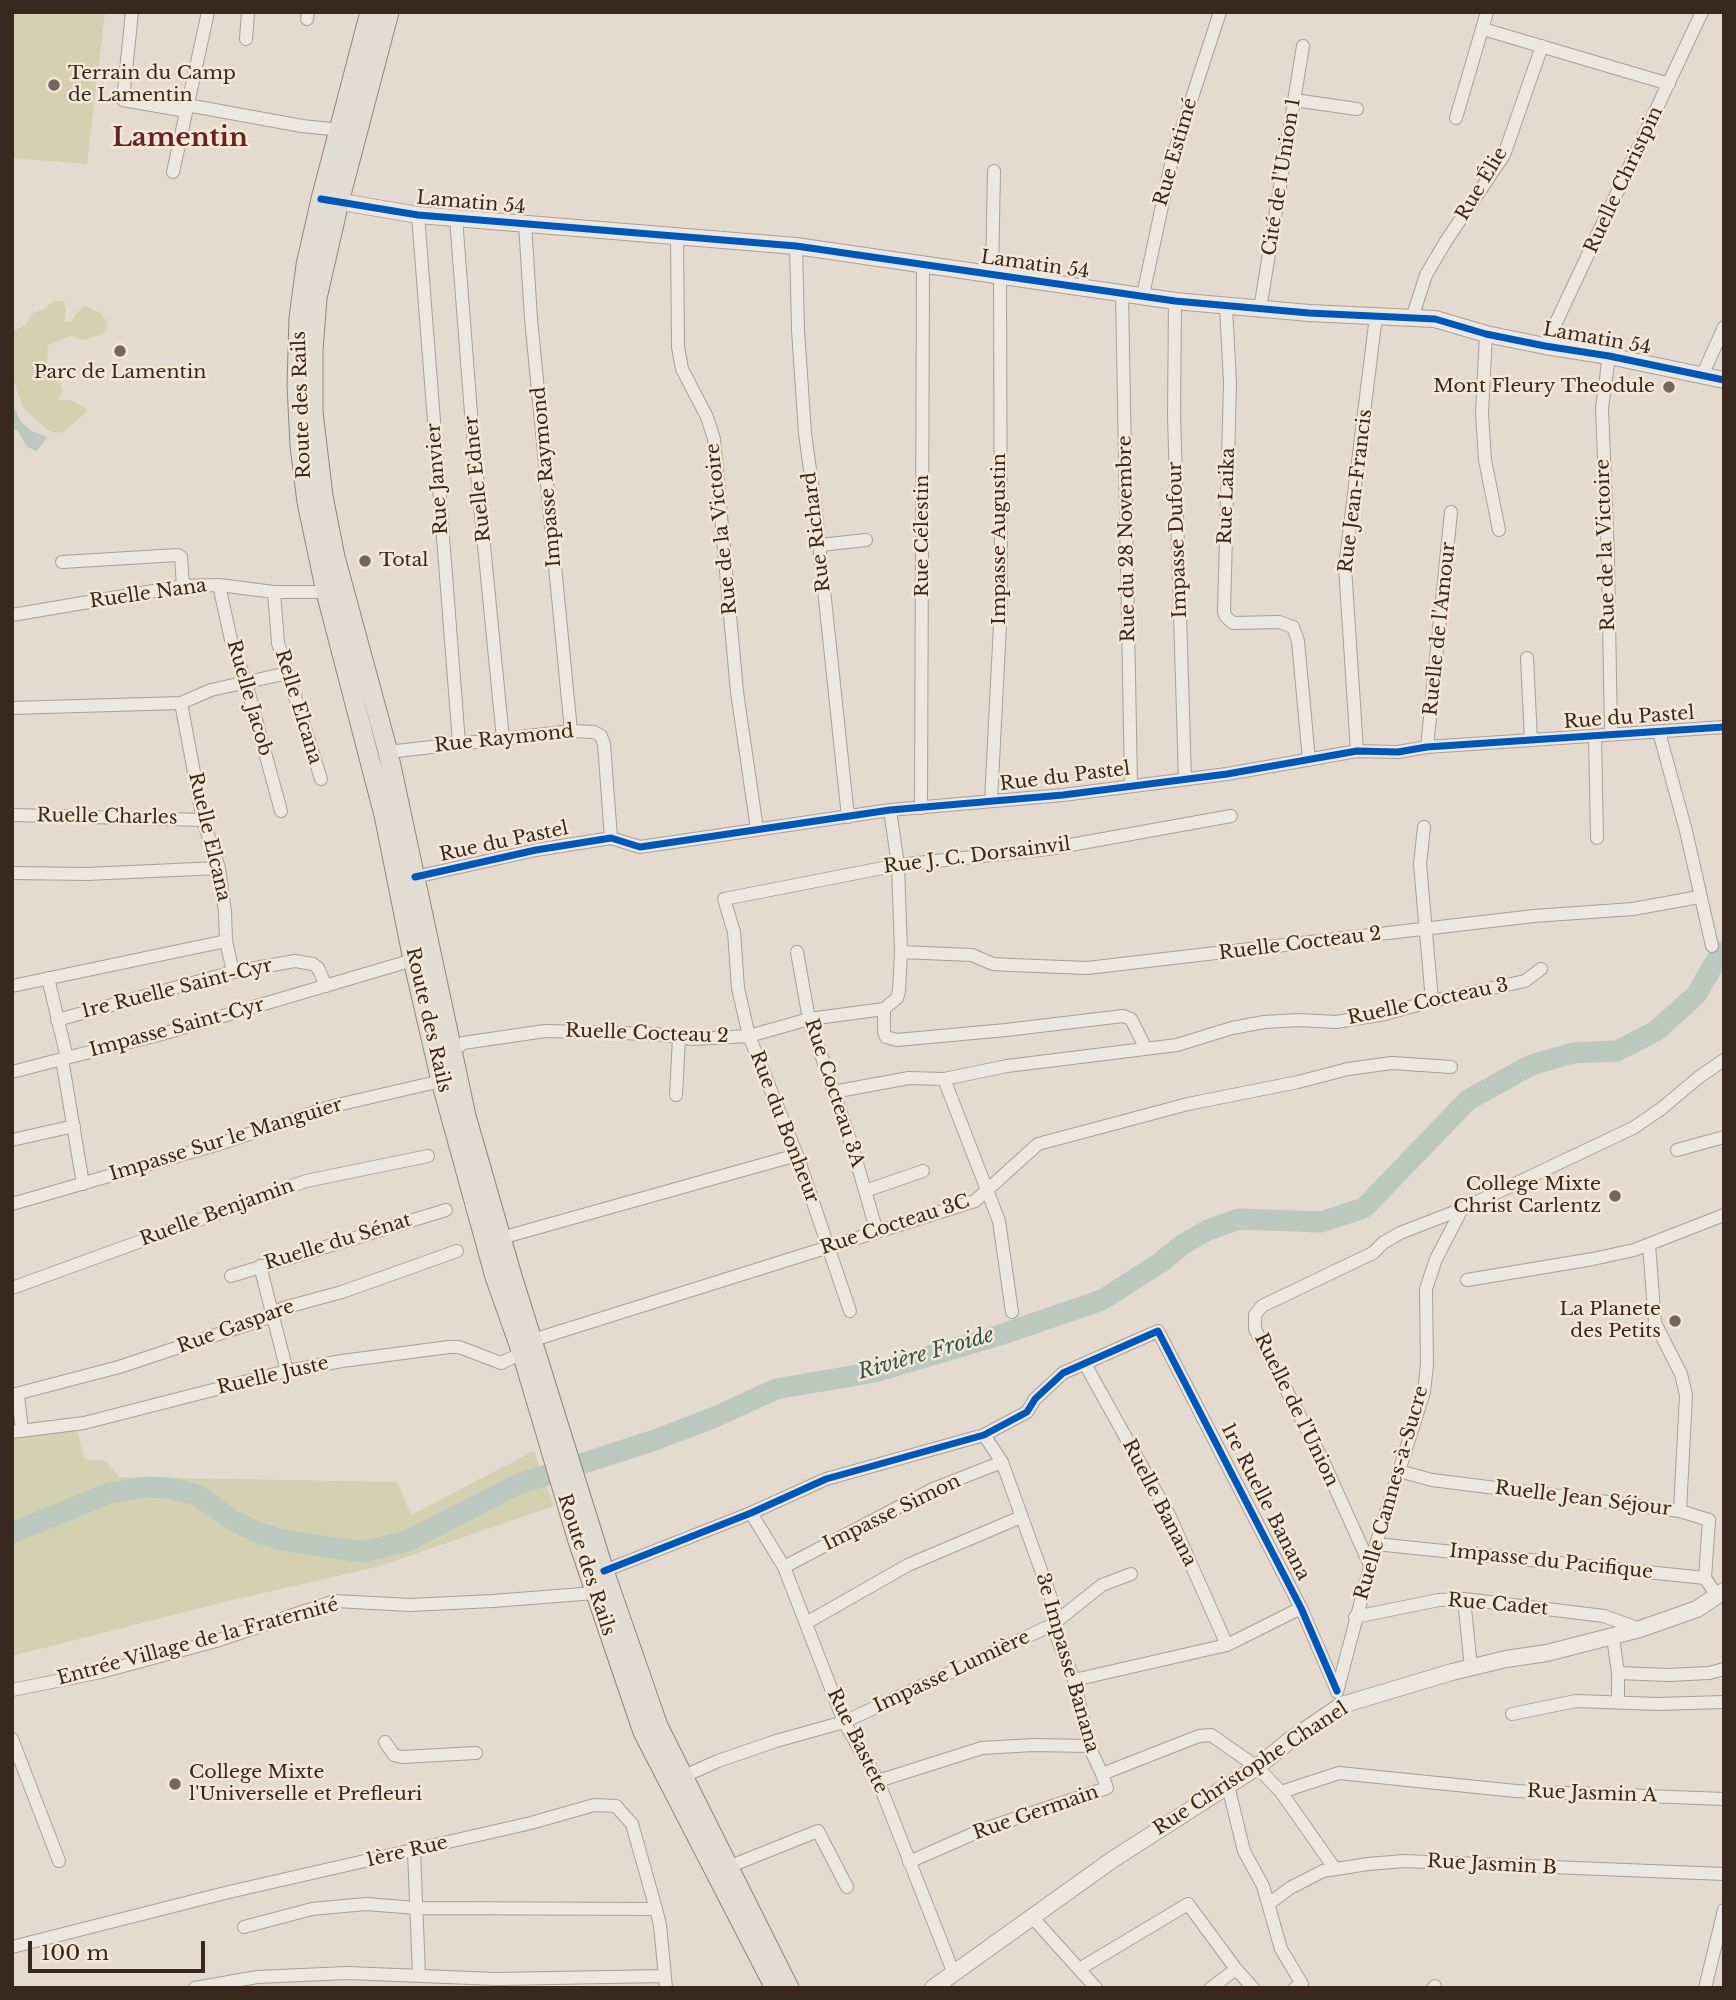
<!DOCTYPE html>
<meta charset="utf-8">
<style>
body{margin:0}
#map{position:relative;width:1736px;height:2000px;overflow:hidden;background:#e4dacf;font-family:"Libre Baskerville",serif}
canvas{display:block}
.frame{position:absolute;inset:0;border:14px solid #382820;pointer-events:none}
.scale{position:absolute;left:28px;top:1941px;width:177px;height:32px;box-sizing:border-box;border:4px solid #382820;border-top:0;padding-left:9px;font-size:21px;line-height:24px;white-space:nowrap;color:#382820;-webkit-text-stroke:5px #f4e7d6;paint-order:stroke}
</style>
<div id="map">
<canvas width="1736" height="2000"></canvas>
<div class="frame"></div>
<div class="scale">100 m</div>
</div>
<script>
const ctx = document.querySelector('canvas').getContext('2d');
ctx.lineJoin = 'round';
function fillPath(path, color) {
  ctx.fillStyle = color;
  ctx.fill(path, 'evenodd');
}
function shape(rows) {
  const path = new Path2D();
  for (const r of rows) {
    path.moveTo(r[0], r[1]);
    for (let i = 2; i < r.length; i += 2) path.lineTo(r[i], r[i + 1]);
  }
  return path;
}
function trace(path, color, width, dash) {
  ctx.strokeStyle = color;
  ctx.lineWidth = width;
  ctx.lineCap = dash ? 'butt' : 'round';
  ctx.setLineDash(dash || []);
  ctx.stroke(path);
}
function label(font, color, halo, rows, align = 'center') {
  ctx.font = font + ' "Libre Baskerville",serif';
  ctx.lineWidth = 5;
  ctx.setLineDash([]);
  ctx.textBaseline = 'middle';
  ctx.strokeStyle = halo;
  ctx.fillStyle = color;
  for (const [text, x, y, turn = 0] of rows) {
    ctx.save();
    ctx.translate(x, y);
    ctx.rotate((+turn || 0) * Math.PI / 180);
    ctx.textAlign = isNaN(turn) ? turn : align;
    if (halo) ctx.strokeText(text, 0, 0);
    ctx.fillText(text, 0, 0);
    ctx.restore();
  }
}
const green = shape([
 [12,12,105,12,87,164,12,158],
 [53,301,64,301,66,310,64,322,70,322,84,305,100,313,108,323,103,334,83,340,70,336,48,345,47,372,57,377,63,390,57,400,71,400,88,410,64,432,54,433,45,428,23,408,12,375,12,331,25,326,33,313,45,309],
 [12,1425,76,1426,84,1459,106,1461,119,1477,397,1482,411,1515,534,1451,554,1506,377,1567,228,1601,12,1656]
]);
const water = shape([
 [12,403,21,422,32,431,47,437,37,451,27,447,18,431,12,428]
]);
const river = shape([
 [12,1533,109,1493,146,1487,170,1488,197,1495,231,1519,254,1531,281,1540,362,1552,407,1541,516,1485,655,1440,715,1417,776,1389,875,1372,1000,1335,1102,1300,1160,1263,1182,1245,1208,1230,1239,1219,1321,1222,1364,1208,1468,1100,1531,1065,1573,1053,1617,1051,1656,1031,1696,995,1720,954,1724,951]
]);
const minor = shape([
 [132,12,123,100,186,111],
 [307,19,308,12],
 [1483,29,1669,84],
 [246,39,248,12],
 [1294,100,1357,109],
 [187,105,302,126,341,130],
 [1456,118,1487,12],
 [173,172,208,12],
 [418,215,459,743],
 [456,218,471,413,503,739],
 [525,223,531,319,571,731],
 [677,235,678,347,682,369,707,417,714,439,737,692,757,829],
 [796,246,798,330,805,433,816,514,848,817],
 [992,275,994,171],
 [1122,294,1131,785],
 [1143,295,1172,159,1220,12],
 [1175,301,1174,416,1185,779],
 [1226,306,1230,383,1224,612,1226,617,1233,623,1279,622,1293,627,1298,641,1309,760],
 [1260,309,1303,46],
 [1412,318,1426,275,1446,241,1504,155,1542,46],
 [1486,334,1482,413,1485,460,1499,530],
 [1545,346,1702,12],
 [1609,356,1602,408,1608,558,1611,735],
 [1702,376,1724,327],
 [820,545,866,540],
 [62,562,178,555,181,557,183,586],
 [219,585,231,640,246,683,281,811],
 [274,592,278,643,321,779],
 [12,615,183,586,219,585,274,592,326,592],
 [1527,658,1531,740],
 [181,703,203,820,219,868,225,912,226,941,233,972],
 [12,708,181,703,211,690,288,673],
 [1659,732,1686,831,1712,946],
 [1595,736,1597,838],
 [1427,747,1451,512],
 [1357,751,1345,567,1376,316],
 [388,752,571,731,594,732,601,736,604,744,611,838],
 [991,801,1001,605,1000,276],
 [921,808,923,265],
 [890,810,898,865,901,952,899,991,897,998,884,1009,884,1032,886,1037,897,1040,1006,1030,1123,1016,1131,1019,1146,1049],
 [12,815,203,820],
 [1424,827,1420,864,1432,1001],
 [12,873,87,874,219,868],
 [415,877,536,850,611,838,640,847,890,810,1063,795,1227,774,1357,751,1398,752,1427,747,1724,727],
 [797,952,809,1019,852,1146,877,1232],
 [901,952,972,955,993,964,1012,965,1087,968,1534,916,1633,909,1699,897],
 [48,978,67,1058],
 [12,986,226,941],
 [57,1020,233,972,295,961,313,964,318,968,326,986],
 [452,1052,463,1043,545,1031,655,1034,693,1039,749,1036,809,1019,884,1009],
 [12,1072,62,1059],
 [944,1079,999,1221,1012,1312],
 [833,1092,909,1078,944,1079,1007,1066,1177,1045,1232,1028,1264,1022,1299,1020,1336,1022,1385,1014,1432,1001,1525,981,1541,969],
 [676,1095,679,1038],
 [12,1140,74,1126],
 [1677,1150,1724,1137],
 [83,1184,62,1059,162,1034,413,960],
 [865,1191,923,1171],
 [12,1204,219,1144,333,1106,441,1081],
 [501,1238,797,1155],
 [1649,1245,1655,1323,1681,1374,1686,1395,1680,1511],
 [260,1266,287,1371],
 [231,1276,446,1210],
 [1467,1280,1593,1259,1634,1250,1724,1215],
 [12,1288,306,1181,428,1156],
 [850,1311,797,1155,749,1036,738,988,734,932,724,899,898,865,1048,849,1231,816],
 [533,1340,975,1201,1038,1144,1188,1104,1298,1082,1348,1069,1392,1063,1451,1067],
 [1085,1364,1170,1517,1227,1645],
 [12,1395,119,1367,267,1318,283,1308,342,1292,457,1251],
 [18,1395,22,1431],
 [12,1432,84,1423,287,1371,342,1361,449,1347,459,1347,501,1363,522,1353],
 [984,1435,1002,1462,1055,1609,1052,1625,1074,1680,1089,1746,1102,1774],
 [1399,1471,1432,1480,1680,1511,1709,1520,1705,1578],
 [751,1513,784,1567,844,1722,878,1781,954,1974],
 [1376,1544,1705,1578,1717,1596],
 [1370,1565,1323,1461,1255,1329,1255,1315,1262,1306,1373,1253,1383,1243,1400,1233,1462,1209],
 [784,1567,933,1489,1002,1462],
 [604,1571,751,1513,826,1479,984,1435,1027,1412,1035,1399,1063,1373,1158,1331,1301,1608,1337,1691],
 [1464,1599,1471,1668],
 [1355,1617,1439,1600,1464,1599,1604,1616,1640,1629],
 [806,1623,908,1565,1021,1517],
 [1613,1637,1618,1673,1618,1701],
 [1618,1673,1668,1675,1709,1673,1724,1669],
 [1074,1680,1227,1645,1301,1608],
 [12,1690,101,1672,216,1641,335,1601,410,1605,493,1601,595,1593],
 [1337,1692,1376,1544,1424,1392,1427,1365,1426,1289,1436,1259,1462,1209,1633,1128,1661,1109,1699,1077,1724,1060],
 [1512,1714,1576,1701,1658,1704,1724,1702],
 [12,1739,59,1861],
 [385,1742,394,1755,402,1757,476,1753],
 [682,1777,718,1761,776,1741,844,1722,1052,1625,1102,1585,1131,1574],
 [878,1781,982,1748,1033,1745,1089,1746],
 [1228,1786,1244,1851,1263,1886,1281,1949,1302,1984,1295,1988],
 [1281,1792,1339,1773,1516,1791,1724,1799],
 [414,1851,419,1975],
 [909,1862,984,1829,1107,1788,1102,1774,1199,1736,1211,1735,1257,1767,1281,1792,1335,1869],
 [728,1867,818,1831,847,1887],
 [1270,1903,1290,1888,1323,1871,1368,1864,1404,1861,1724,1874],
 [1033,1918,1096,1988],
 [244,1927,312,1909,366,1904,416,1908,656,1909],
 [12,1947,229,1892,531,1823,594,1805,616,1806,632,1824,656,1909,660,1925,666,1988],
 [1081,1968,1188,1904,1236,1969,1253,1988],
 [195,1988,257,1977,347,1973,496,1979,665,1976],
 [1211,1988,1236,1969],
 [1433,1988,1435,1986],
 [1705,1988,1724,1910]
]);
const tertiary = shape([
 [330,200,418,215,796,246,1175,301,1309,313,1435,319,1486,334,1545,346,1609,356,1724,380],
 [933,1988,1112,1860,1257,1767,1289,1741,1342,1705,1452,1672,1506,1659,1547,1653,1640,1629,1697,1609,1724,1591]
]);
const primary = shape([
 [370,12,321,199,306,265,299,318,297,385,300,446,307,502,326,592,384,815,413,960,441,1081,495,1277,522,1353,578,1541,643,1732,775,1988],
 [389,12,339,202,317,298,313,350,313,412,323,496,335,557,388,752,466,1116,512,1276,604,1571,658,1726,789,1988]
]);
const cycleway = shape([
 [321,199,418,215,796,246,1175,301,1309,313,1435,319,1486,334,1545,346,1609,356,1724,380],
 [415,877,536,850,611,838,640,847,890,810,1063,795,1227,774,1357,751,1398,752,1427,747,1724,727],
 [604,1571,751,1513,826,1479,984,1435,1027,1412,1035,1399,1063,1373,1158,1331,1301,1608,1337,1691]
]);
const markers = [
 [54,85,7,"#74665d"],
 [120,351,7,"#74665d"],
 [1669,387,7,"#74665d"],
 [365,561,7,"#74665d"],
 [1615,1196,7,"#74665d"],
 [1675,1321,7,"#74665d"],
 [175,1784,7,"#74665d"]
];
const poiNames = [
 ["Terrain du Camp",68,74],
 ["de Lamentin",68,96],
 ["Parc de Lamentin",120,373,"center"],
 ["Mont Fleury Theodule",1655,387,"right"],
 ["Total",379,561],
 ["College Mixte",1601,1185,"right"],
 ["Christ Carlentz",1601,1207,"right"],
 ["La Planete",1661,1310,"right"],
 ["des Petits",1661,1332,"right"],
 ["College Mixte",189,1773],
 ["l'Universelle et Prefleuri",189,1795]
];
const streetNames = [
 ["Rue Estimé",1176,152,-74],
 ["Cité de l'Union 1",1282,177,-81],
 ["Ruelle Christpin",1624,180,-65],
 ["Rue Élie",1482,184,-59],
 ["Lamatin 54",471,203,5],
 ["Lamatin 54",1035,265,8],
 ["Lamatin 54",1597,339,10],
 ["Route des Rails",302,405,-92],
 ["Impasse Raymond",547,477,-95],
 ["Rue Janvier",438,479,-94],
 ["Ruelle Edner",478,479,-96],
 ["Rue Jean-Francis",1356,491,-83],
 ["Rue Laika",1227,496,-88],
 ["Rue de la Victoire",722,529,-96],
 ["Rue Richard",817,532,-97],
 ["Rue Célestin",923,536,-90],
 ["Impasse Augustin",1000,539,-90],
 ["Rue du 28 Novembre",1127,539,-91],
 ["Impasse Dufour",1178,540,-92],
 ["Rue de la Victoire",1606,545,-92],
 ["Ruelle Nana",148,594,-8],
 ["Ruelle de l'Amour",1440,629,-84],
 ["Ruelle Jacob",249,698,74],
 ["Relle Elcana",298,707,73],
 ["Rue du Pastel",1629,718,-4],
 ["Rue Raymond",504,739,-6],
 ["Rue du Pastel",1065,777,-7],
 ["Ruelle Charles",107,817,1],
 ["Ruelle Elcana",209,837,77],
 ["Rue du Pastel",504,842,-12],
 ["Rue J. C. Dorsainvil",977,856,-7],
 ["Ruelle Cocteau 2",1300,944,-7],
 ["1re Ruelle Saint-Cyr",177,989,-14],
 ["Ruelle Cocteau 3",1428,1002,-12],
 ["Route des Rails",428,1020,77],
 ["Impasse Saint-Cyr",177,1028,-15],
 ["Ruelle Cocteau 2",647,1034,2],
 ["Rue Cocteau 3A",834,1093,72],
 ["Rue du Bonheur",784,1127,69],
 ["Impasse Sur le Manguier",226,1140,-17],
 ["Ruelle Benjamin",217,1213,-20],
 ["Rue Cocteau 3C",895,1225,-18],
 ["Ruelle du Sénat",338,1242,-17],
 ["Rue Gaspare",236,1327,-20],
 ["Ruelle Juste",273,1376,-13],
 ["Ruelle de l'Union",1296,1410,64],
 ["Ruelle Cannes-à-Sucre",1392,1493,-74],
 ["Ruelle Jean Séjour",1583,1499,7],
 ["1re Ruelle Banana",1265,1502,63],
 ["Ruelle Banana",1159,1503,63],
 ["Impasse Simon",892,1513,-26],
 ["Impasse du Pacifique",1551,1562,6],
 ["Route des Rails",586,1565,72],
 ["Rue Cadet",1498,1605,5],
 ["Entrée Village de la Fraternité",198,1642,-15],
 ["3e Impasse Banana",1067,1663,74],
 ["Impasse Lumière",952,1672,-25],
 ["Rue Bastete",857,1741,64],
 ["Rue Christophe Chanel",1251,1769,-33],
 ["Rue Jasmin A",1592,1794,2],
 ["Rue Germain",1036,1813,-19],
 ["1ère Rue",407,1852,-13],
 ["Rue Jasmin B",1492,1865,3]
];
const waterNames = [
 ["Rivière Froide",926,1354,-16]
];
const districtNames = [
 ["Lamentin",180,139]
];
fillPath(green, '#d5d0b2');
fillPath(water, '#bac8bd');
trace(river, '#bac8bd', 21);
trace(minor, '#a9a097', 14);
trace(tertiary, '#a9a097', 18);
trace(primary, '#8f867f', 21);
trace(minor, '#ece7e0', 12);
trace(tertiary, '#ece7e0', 16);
trace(primary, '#e3dcd2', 19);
trace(cycleway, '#0057b8', 7);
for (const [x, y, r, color] of markers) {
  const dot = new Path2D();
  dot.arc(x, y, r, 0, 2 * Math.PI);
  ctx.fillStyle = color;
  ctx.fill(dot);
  trace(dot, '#f4e7d6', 2.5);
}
label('19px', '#382820', '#f4e7d6', poiNames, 'left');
label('19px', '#382820', '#f4e7d6', streetNames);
label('italic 21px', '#30564e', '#f4e7d6', waterNames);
label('bold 26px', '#622622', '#f4e7d6', districtNames);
</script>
